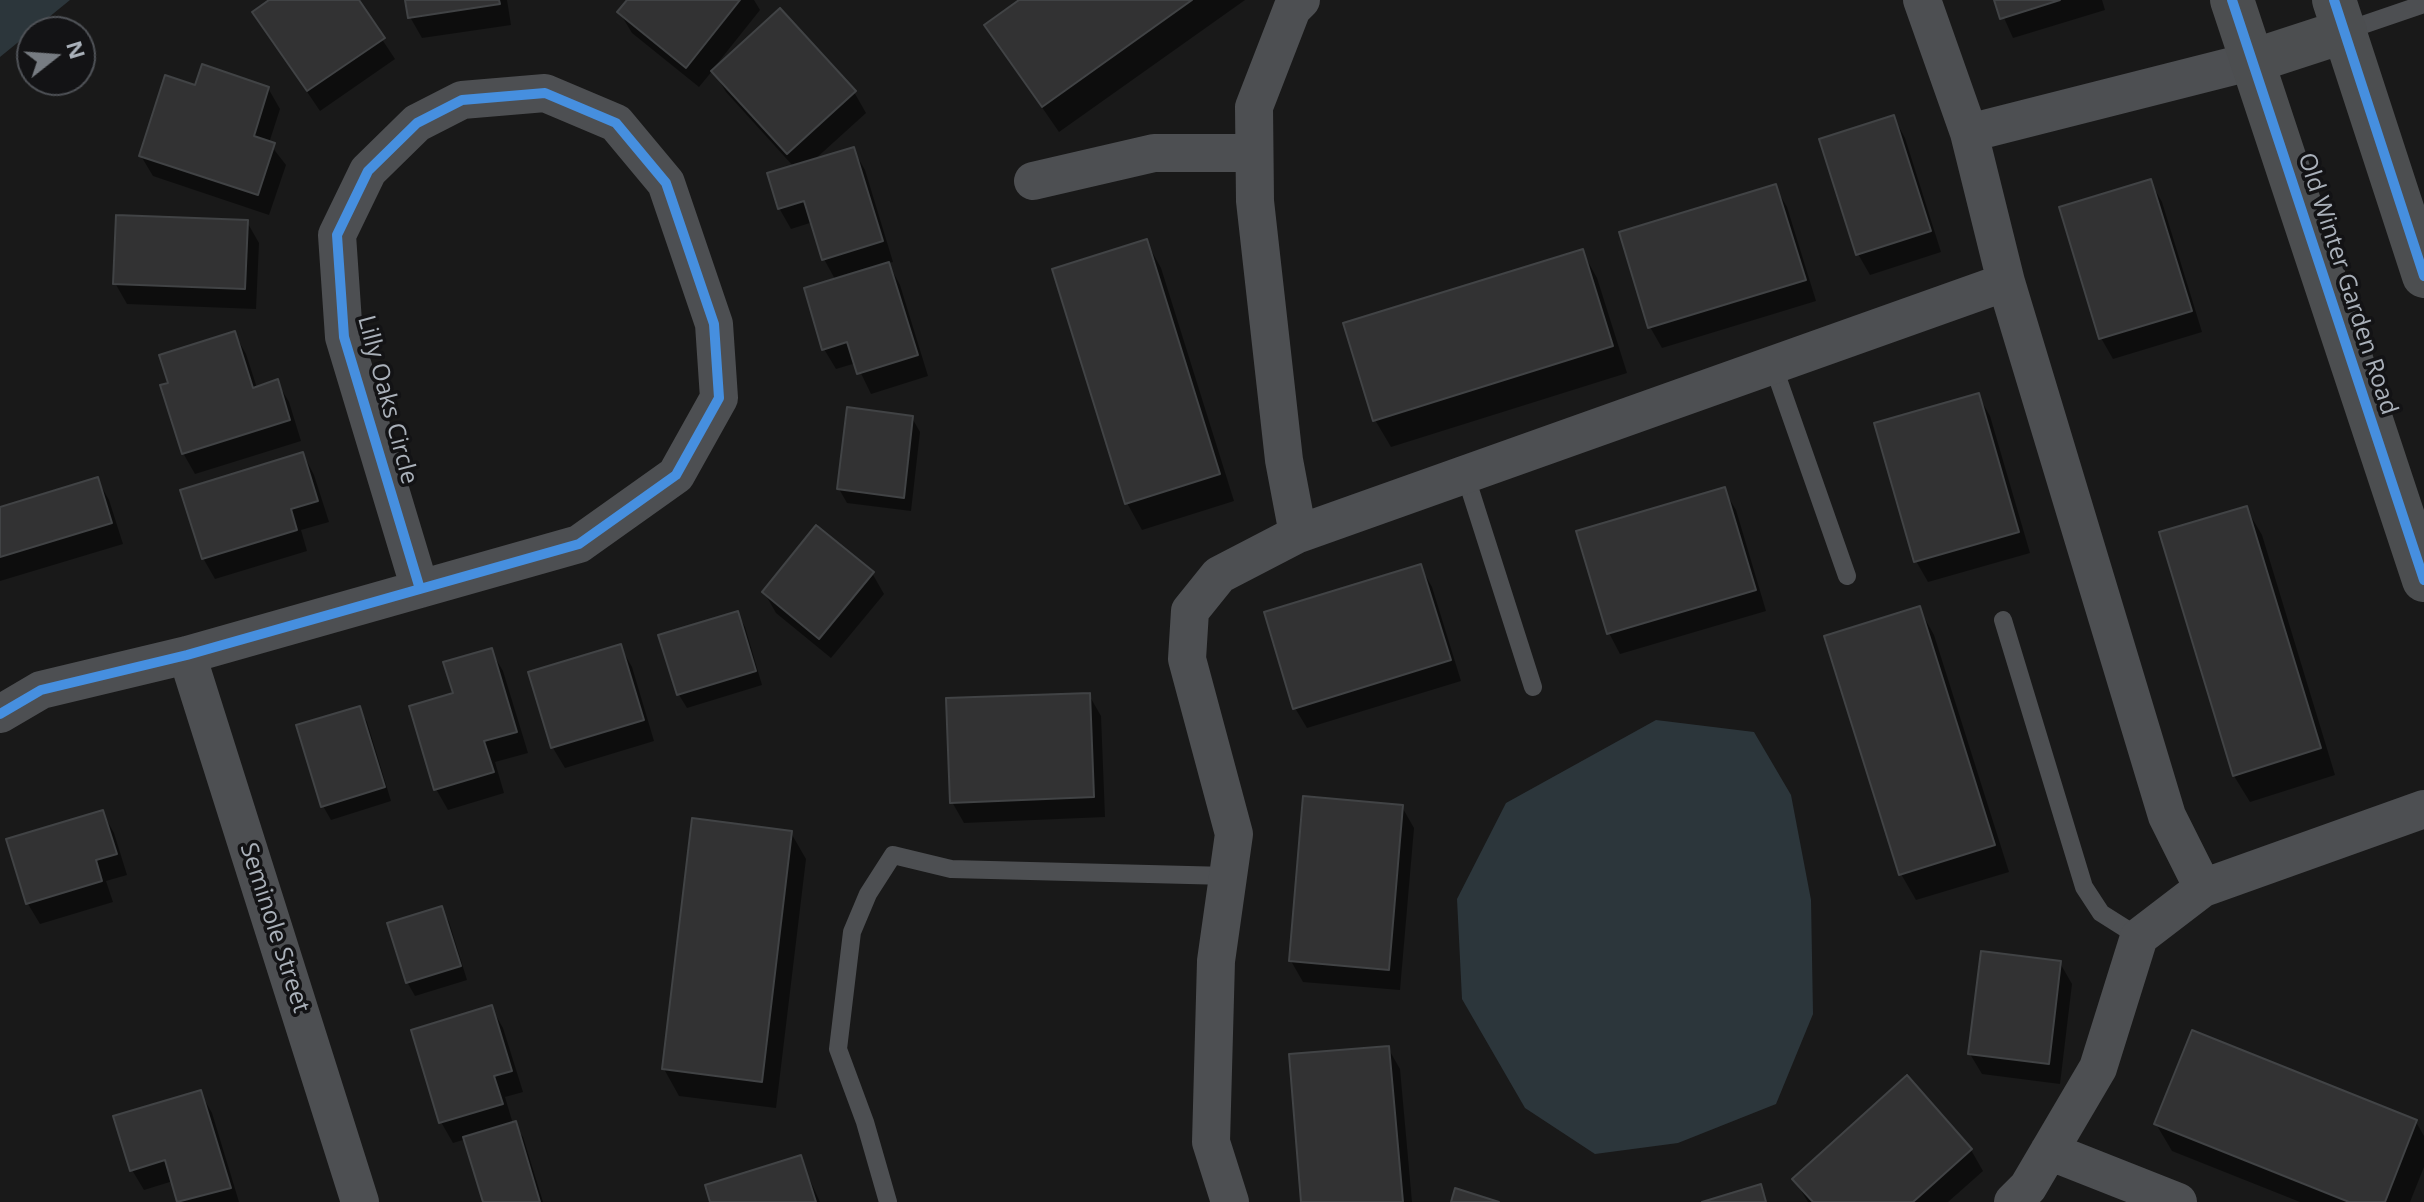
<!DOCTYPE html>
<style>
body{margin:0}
#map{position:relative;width:2424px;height:1202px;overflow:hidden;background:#191919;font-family:"Open Sans",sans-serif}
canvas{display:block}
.north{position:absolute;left:16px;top:16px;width:80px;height:80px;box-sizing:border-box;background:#131315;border:2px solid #4f5257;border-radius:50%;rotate:73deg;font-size:22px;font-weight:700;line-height:32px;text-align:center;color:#aab1ba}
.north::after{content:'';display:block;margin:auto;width:28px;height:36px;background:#777c82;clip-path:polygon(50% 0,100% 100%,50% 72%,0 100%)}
</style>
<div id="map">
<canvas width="2424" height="1202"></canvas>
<div class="north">N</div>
</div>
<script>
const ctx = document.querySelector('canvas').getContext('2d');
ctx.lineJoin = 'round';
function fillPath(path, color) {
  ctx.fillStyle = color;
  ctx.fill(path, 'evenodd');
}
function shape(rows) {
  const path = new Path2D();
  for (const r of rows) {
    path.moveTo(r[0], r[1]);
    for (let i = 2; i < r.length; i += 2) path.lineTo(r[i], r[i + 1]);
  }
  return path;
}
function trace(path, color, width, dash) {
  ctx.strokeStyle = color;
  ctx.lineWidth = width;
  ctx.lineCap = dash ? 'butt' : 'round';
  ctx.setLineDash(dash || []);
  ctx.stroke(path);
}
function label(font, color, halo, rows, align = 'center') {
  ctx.font = font + ' "Open Sans",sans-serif';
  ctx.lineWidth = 7;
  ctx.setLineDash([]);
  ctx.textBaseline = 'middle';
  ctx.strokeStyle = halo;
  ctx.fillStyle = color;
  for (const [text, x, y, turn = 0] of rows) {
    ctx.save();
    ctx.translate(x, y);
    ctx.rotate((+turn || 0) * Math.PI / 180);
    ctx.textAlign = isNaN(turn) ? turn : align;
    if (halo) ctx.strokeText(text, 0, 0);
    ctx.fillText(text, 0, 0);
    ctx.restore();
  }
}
const water = shape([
 [0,0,70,0,0,57],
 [1656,720,1754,732,1791,795,1811,900,1813,1014,1776,1104,1678,1143,1595,1154,1525,1108,1462,999,1457,899,1506,803]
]);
const shadow = shape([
 [272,0,356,0,395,59,320,111,254,13],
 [407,0,507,0,511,25,422,38,410,17],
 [630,0,754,0,760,10,713,69,854,92,866,113,813,161,853,149,865,170,893,262,888,263,900,285,928,376,871,394,856,363,836,369,824,349,836,281,824,259,813,222,791,229,779,208,794,167,726,92,713,70,699,87,632,33,620,13],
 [1022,0,1245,0,1059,132,986,26],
 [1996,0,2102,0,2105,10,2013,38],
 [196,88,268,88,280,109,269,143,286,165,269,215,153,176,141,156],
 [1894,118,1905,138,1941,252,1870,275,1858,254],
 [2150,181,2162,202,2202,332,2113,359,2101,338,2061,209],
 [1775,187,1787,207,1816,301,1662,348,1650,327],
 [247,222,259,243,256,309,127,304,115,283],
 [1146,241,1161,268,1234,501,1142,530,1127,503],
 [1582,251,1597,278,1627,373,1391,447,1375,420],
 [234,333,246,354,257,388,277,382,289,402,301,441,195,474,183,453,171,384],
 [1978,395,1990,416,2030,553,1928,582,1916,561,1877,424],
 [912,418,920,432,911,511,847,503,839,489],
 [303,454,314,475,329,522,301,530,307,551,215,579,203,558],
 [97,479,109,500,123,544,0,581,0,509],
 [1724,490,1736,510,1766,611,1620,654,1609,633],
 [2246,508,2262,535,2335,775,2250,802,2234,776,2162,533],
 [1420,566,1432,587,1461,681,1307,728,1295,708],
 [872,573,884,594,831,658,776,613,764,592],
 [1919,608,1934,635,2009,872,1916,900,1901,874],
 [737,613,745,627,762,685,687,708,679,695,661,637],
 [620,646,632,667,654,741,565,768,553,748,530,674],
 [491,651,503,671,528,753,495,762,504,793,448,810,436,789,455,694],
 [1089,695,1101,716,1105,817,964,823,952,802],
 [359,708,367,722,391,801,331,820,323,806],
 [1402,807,1414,828,1400,990,1303,982,1291,961],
 [102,812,114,833,127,875,106,881,113,902,40,924,28,904,9,841],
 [791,833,806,859,776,1108,679,1096,664,1069],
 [441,909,449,922,467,980,415,996,407,982],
 [2060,963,2072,984,2060,1084,1982,1074,1970,1054],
 [491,1007,503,1028,523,1092,505,1097,513,1124,523,1137,543,1202,485,1202,466,1139,453,1143,441,1122],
 [1388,1048,1400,1069,1412,1202,1303,1202],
 [200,1092,212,1113,239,1202,180,1202,173,1181,144,1190,132,1170],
 [2416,1122,2424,1136,2424,1167,2410,1202,2300,1202,2172,1151,2156,1124],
 [1971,1150,1983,1171,1948,1202,1808,1202,1794,1179],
 [800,1158,820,1202,712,1202]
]);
const building = shape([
 [269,0,359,0,385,38,307,91,252,12,269,0],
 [405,0,499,0,500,4,408,18,405,0],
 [627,0,740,0,686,68,617,12,627,0],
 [1019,0,1192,0,1042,107,984,25,1019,0],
 [1994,0,2060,0,2000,19,1994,0],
 [780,8,856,91,787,154,711,71,780,8],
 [202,64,269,87,254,136,275,143,258,195,139,156,165,75,195,85,202,64],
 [1894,115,1931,231,1856,255,1819,139,1894,115],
 [854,147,883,241,822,260,804,201,778,209,767,173,854,147],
 [2151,179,2192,311,2099,339,2059,207,2151,179],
 [1776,184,1806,280,1648,328,1619,232,1776,184],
 [116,215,248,220,245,289,113,284,116,215],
 [1147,239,1220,474,1125,504,1052,269,1147,239],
 [1583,249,1613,346,1373,421,1343,323,1583,249],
 [889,262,918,355,857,374,847,342,822,350,804,288,889,262],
 [235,331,253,388,278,379,290,420,182,454,160,385,168,383,159,355,235,331],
 [1979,393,2019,532,1914,562,1874,423,1979,393],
 [847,407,913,416,904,498,837,489,847,407],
 [303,452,318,501,291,509,297,530,202,559,180,490,303,452],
 [98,477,112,523,0,557,0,507,98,477],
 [1725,487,1756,590,1607,634,1576,531,1725,487],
 [2247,506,2321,748,2233,776,2159,532,2247,506],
 [816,525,874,572,819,639,762,592,816,525],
 [1421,564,1451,660,1293,709,1264,612,1421,564],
 [1920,606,1995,845,1899,875,1824,636,1920,606],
 [738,611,756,671,677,695,658,635,738,611],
 [621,644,644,720,551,748,528,672,621,644],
 [492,648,517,732,484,741,494,772,434,790,409,706,453,693,443,662,492,648],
 [1090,693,1094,797,950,803,946,698,1090,693],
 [360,706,385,787,321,807,296,725,360,706],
 [1303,796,1403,805,1389,970,1289,961,1303,796],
 [103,810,117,854,96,860,102,881,26,904,6,839,103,810],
 [692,818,792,831,762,1082,662,1069,692,818],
 [442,906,461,966,406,983,387,923,442,906],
 [1981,951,2061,961,2049,1064,1968,1054,1981,951],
 [492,1005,512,1071,494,1076,503,1104,439,1123,411,1030,492,1005],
 [2192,1030,2417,1120,2385,1202,2349,1202,2154,1124,2192,1030],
 [1389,1046,1403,1202,1301,1202,1289,1054,1389,1046],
 [1907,1075,1972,1149,1913,1202,1813,1202,1792,1179,1907,1075],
 [201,1090,231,1188,177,1202,165,1160,130,1171,113,1116,201,1090],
 [516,1121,540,1202,483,1202,463,1137,516,1121],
 [801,1155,816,1202,710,1202,705,1185,801,1155],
 [1761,1184,1766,1202,1702,1202,1761,1184],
 [1455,1188,1499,1202,1451,1202,1455,1188]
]);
const lane = shape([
 [2345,31,2424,4],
 [1773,365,1847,576],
 [1465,474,1533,687],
 [2003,620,2084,887,2101,913,2139,937],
 [888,1202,865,1122,838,1049,852,932,868,894,893,855,951,869,1228,876]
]);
const street = shape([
 [1922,0,1969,133,2253,61],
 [1969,133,2006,282,2167,816,2203,888],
 [1033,181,1154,153,1254,153],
 [1298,534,1284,460,1255,201,1254,107,1292,9,1301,0],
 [187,655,360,1202],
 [0,714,41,690,187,655,420,589,579,544,676,475,719,398,714,324,666,183,616,123,545,93,462,100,417,123,368,171,337,235,344,337,420,589],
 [2049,1151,2178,1202],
 [1230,1202,1211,1142,1216,961,1234,834,1187,659,1190,611,1219,575,1298,534,2006,282],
 [2013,1202,2028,1187,2098,1068,2139,937,2203,888,2424,809]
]);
const secondary = shape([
 [2232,0,2424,580],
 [2334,0,2424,276],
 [2253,61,2345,31]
]);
const cycleway = shape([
 [2232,0,2424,580],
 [2334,0,2424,276],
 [0,714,41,690,187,655,420,589,579,544,676,475,719,398,714,324,666,183,616,123,545,93,462,100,417,123,368,171,337,235,344,337,420,589]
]);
const streetNames = [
 ["Old Winter Garden Road",2347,284,72],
 ["Lilly Oaks Circle",387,400,75],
 ["Seminole Street",274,928,72]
];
fillPath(water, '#2c363b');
fillPath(shadow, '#0007');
fillPath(building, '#323233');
trace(building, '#414345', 2);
trace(lane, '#4d4f52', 18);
trace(street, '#4d4f52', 38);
trace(secondary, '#4c4e50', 44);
trace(cycleway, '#468fdf', 10);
label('24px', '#aab1ba', '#131315', streetNames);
</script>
